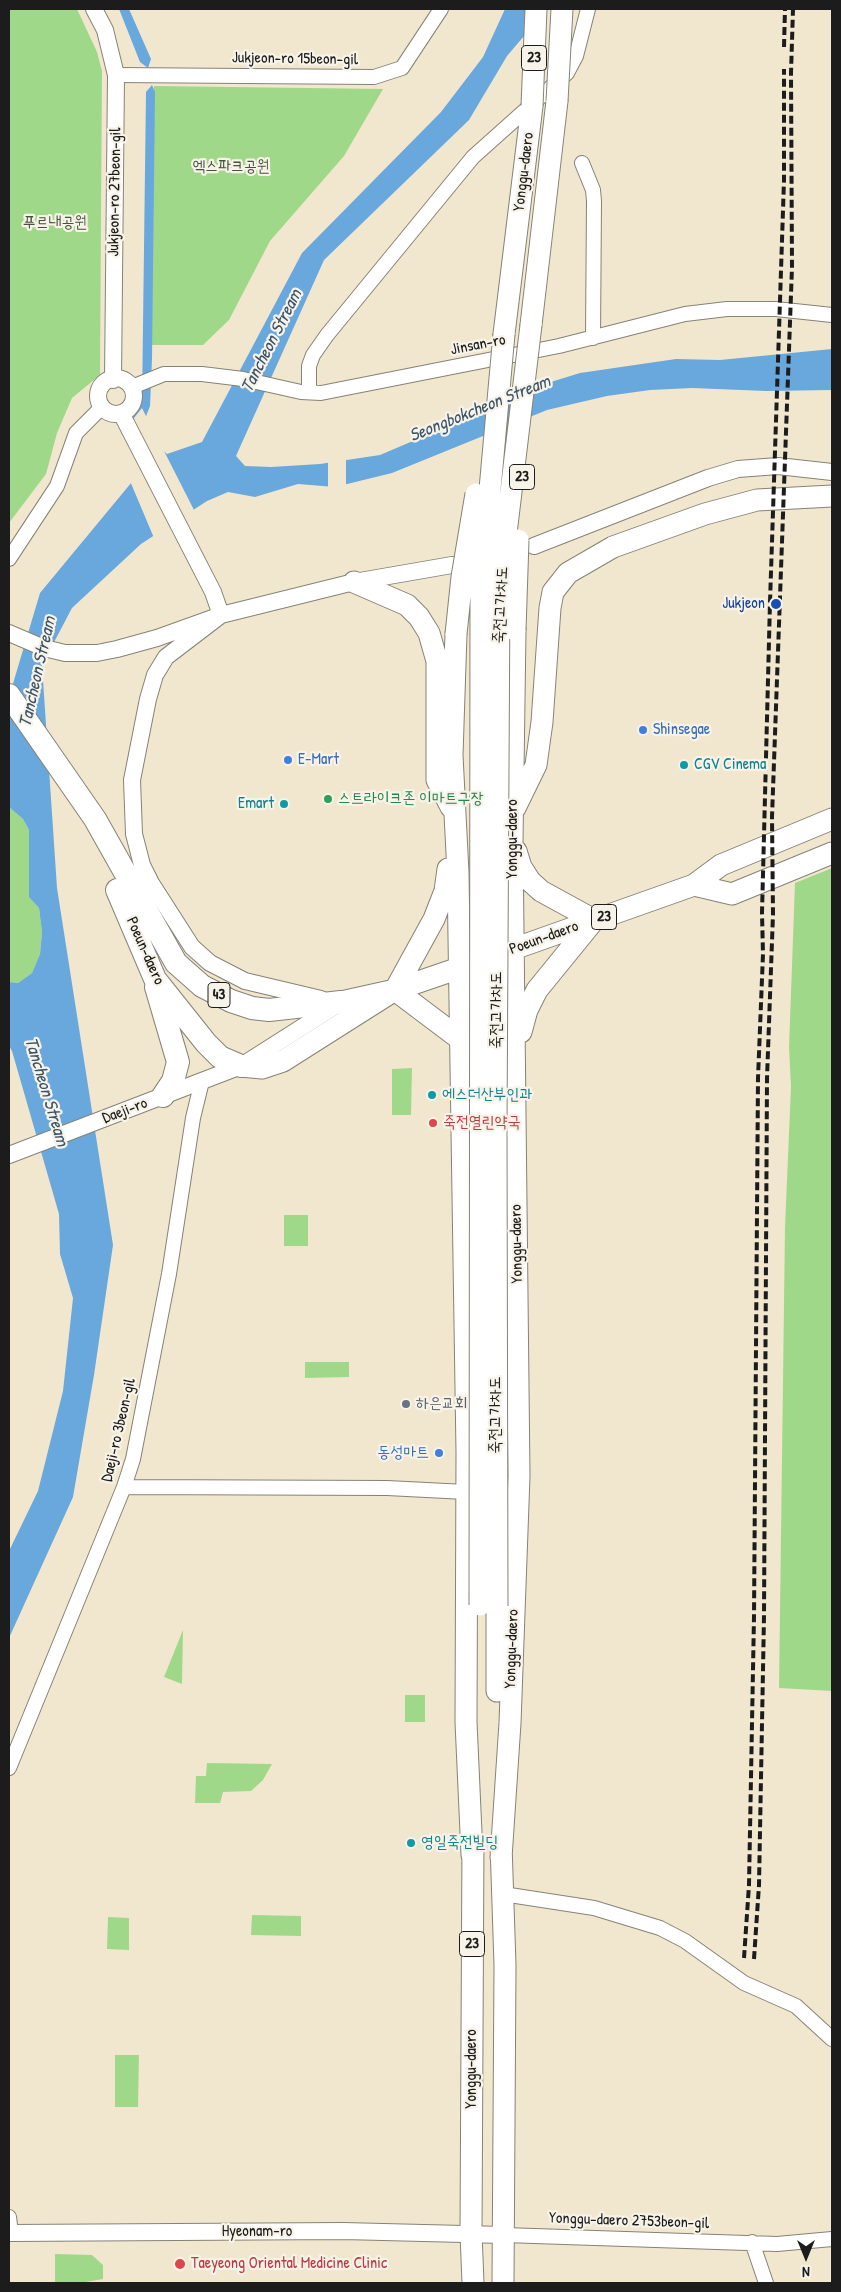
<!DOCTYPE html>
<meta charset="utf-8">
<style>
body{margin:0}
#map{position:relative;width:841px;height:2292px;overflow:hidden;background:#f1e7cf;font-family:"Patrick Hand",sans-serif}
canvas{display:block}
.frame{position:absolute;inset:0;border:10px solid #1c1c1c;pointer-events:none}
.north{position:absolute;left:781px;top:2232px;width:50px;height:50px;-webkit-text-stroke:4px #f7f3e8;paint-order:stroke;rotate:180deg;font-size:14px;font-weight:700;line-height:20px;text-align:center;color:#1c1c1c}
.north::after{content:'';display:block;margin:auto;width:18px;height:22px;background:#1c1c1c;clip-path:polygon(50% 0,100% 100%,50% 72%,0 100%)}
</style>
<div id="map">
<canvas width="841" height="2292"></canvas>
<div class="frame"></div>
<div class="north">N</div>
</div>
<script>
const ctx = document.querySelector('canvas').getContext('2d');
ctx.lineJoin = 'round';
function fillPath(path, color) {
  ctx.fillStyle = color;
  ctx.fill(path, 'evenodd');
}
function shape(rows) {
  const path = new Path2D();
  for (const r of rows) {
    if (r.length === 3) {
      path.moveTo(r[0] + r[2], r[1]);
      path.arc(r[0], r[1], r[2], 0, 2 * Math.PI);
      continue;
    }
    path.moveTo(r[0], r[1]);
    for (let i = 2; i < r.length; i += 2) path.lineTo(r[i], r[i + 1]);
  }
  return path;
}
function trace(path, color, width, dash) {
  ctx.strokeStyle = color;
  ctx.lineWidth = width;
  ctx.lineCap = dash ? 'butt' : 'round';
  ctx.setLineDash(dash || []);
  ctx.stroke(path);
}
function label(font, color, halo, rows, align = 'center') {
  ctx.font = font + ' "Patrick Hand","Poor Story",sans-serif';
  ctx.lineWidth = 4.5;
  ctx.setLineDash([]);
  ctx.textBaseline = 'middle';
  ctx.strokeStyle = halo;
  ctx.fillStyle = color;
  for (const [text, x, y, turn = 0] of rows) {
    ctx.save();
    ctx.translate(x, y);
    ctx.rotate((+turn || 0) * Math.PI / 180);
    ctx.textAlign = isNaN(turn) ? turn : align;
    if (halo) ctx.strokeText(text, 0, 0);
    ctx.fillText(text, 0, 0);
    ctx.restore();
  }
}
const green = shape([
 [9,9,77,9,97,52,102,71,100,375,72,398,57,433,46,474,9,523],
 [154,86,383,89,344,156,270,241,229,320,203,345,149,345],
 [9,807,23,819,29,830,29,896,39,908,42,932,40,954,32,973,18,983,9,982],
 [832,868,832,1691,779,1688,785,1227,791,1087,789,1047,795,883],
 [412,1068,411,1115,392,1115,392,1069],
 [284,1215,308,1215,308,1246,284,1246],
 [305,1362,349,1362,349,1377,305,1378],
 [183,1630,182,1684,164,1677],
 [405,1695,425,1695,425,1722,405,1722],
 [207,1763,272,1764,263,1780,251,1791,223,1792,220,1803,195,1803,196,1776,206,1776],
 [252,1915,301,1916,301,1936,251,1935],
 [108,1917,129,1918,129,1950,107,1949],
 [115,2055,139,2055,138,2107,115,2107],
 [55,2254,92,2255,103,2265,103,2279,80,2283,55,2283]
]);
const water = shape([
 [119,9,129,9,151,59,148,68,140,62],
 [505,9,547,9,507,56,469,120,324,260,236,456,245,466,271,467,320,464,380,455,554,381,580,373,676,359,720,360,832,349,832,390,766,391,692,388,650,390,607,396,547,410,392,473,335,487,298,484,255,497,228,492,207,501,141,544,72,608,42,665,57,888,113,1245,94,1375,73,1497,9,1638,9,1551,38,1491,63,1391,73,1298,60,1254,59,1214,12,1051,9,1046,9,982,18,983,32,973,40,954,42,932,39,908,29,897,29,830,23,819,9,807,9,697,40,593,136,477,129,465,121,432,142,403,146,92,152,85,155,92,152,359,150,406,141,429,167,454,202,442,302,253,441,112,483,57]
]);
const pier = shape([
 [142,408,147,418,143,429,161,445,195,512,154,538,130,481,133,477,127,465,119,437],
 [346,457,346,487,328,489,328,460]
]);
const minor = shape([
 [116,75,374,77,402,68,441,9],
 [582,163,593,190,594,201,593,338],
 [132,387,164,374,202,374,243,379,301,392,321,393,559,346,685,314,727,309,776,309,832,315],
 [309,392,309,366,313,355,327,335,473,157,567,73,576,56,588,9],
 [9,559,57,486,76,433,102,407],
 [124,1487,387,1488,466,1492],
 [9,1768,124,1487,133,1459,169,1274,193,1118,202,1081],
 [503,1894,594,1908,660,1928,685,1941,744,1983,796,2006,832,2039],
 [9,2217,11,2233],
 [504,2235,777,2244,832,2239],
 [752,2242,766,2283]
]);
const tertiary = shape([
 [94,9,105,30,116,75,113,380],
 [116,396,18],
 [121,413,213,592,221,615],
 [534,546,708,478,738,469,778,466,832,472],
 [221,615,166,657,155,675,148,699,132,780,134,834,142,865,151,883,192,947,210,963,245,981,321,999],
 [9,633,44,648,65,653,97,653,117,649,157,638,221,615,354,582,452,565],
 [9,1155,241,1066,337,1005],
 [9,2233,343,2231,504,2235]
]);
const primary = shape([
 [531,325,557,101],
 [504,334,532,106],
 [354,582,407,605,419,617,429,633,437,661,437,780,451,807],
 [456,634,452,755,458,873,467,1452,466,1722,472,1855],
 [515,808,536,765,542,722,550,608,553,592,568,573,613,547,705,514,757,500,832,496],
 [516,851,521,867,530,881,541,891,594,920,537,990,527,1010,521,1032],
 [694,885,732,894,832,853],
 [502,953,694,885,721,865,832,819],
 [395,990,460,1039],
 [341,1002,395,990,471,964],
 [241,1066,262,1068,283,1061,395,990,434,919,445,891,448,869],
 [497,1691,497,1606],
 [501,1844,505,1965,503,2283],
 [501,1858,510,1723,519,1476,512,841,515,630],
 [473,2283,471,2233,473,1840]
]);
const trunk = shape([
 [9,695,95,819,176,963,202,986,231,1001,252,1008,269,1010,341,1002],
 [117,890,155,979,206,1043,220,1057,241,1066],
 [156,987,178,1062,173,1081,163,1096]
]);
const rail = shape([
 [784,47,785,9],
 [744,1958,749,1885,754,1616,758,1078,763,954,762,913,770,602,784,180,784,69],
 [754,1959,759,1885,764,1616,767,1078,773,914,772,817,792,267,791,73,793,9]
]);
const primaryBridge = shape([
 [557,101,562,9],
 [532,106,536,9],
 [515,630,518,540],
 [456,634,462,577,476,494],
 [480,1605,481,589,504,334],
 [497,1606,496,1126,499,592,531,325]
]);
const markers = [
 [776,604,6,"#1a4fb4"],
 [643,730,5,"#3f7fe0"],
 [288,760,5,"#3f7fe0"],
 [684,765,5,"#0f9aa8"],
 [328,799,5,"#2e9e5b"],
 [284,804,5,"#0f9aa8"],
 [432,1095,5,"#0f9aa8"],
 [433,1123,5,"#e0444e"],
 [406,1404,5,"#6b7280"],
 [439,1453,5,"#3f7fe0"],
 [411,1843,5,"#0f9aa8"],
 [180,2264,6,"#e0444e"]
];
const shields = [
 [534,58,25],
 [522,477,25],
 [604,917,25],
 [219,995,22],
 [472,1944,25]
];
const shieldNames = [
 ["23",534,58],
 ["23",522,477],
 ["23",604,917],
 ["43",219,995],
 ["23",472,1944]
];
const streetNames = [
 ["Jukjeon-ro 15beon-gil",295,59,1],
 ["Yonggu-daero",524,172,-83],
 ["Jukjeon-ro 27beon-gil",115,192,-89],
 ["Jinsan-ro",478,345,-11],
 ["죽전고가차도",501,605,-87],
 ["Yonggu-daero",513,839,-90],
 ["Poeun-daero",544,938,-20],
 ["Poeun-daero",145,951,66],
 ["죽전고가차도",497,1010,-90],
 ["Daeji-ro",125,1111,-21],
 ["Yonggu-daero",517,1244,-91],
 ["죽전고가차도",496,1415,-90],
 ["Daeji-ro 3beon-gil",119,1430,-77],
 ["Yonggu-daero",512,1649,-88],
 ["Yonggu-daero",472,2069,-90],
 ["Yonggu-daero 2753beon-gil",629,2221,2],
 ["Hyeonam-ro",257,2232]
];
const parkNames = [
 ["엑스파크공원",231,167],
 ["푸르내공원",55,223]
];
const transitNames = [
 ["Jukjeon",765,604]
];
const shopNames = [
 ["Shinsegae",653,730],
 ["E-Mart",298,760],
 ["동성마트",429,1453,"right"]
];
const cultureNames = [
 ["CGV Cinema",694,765],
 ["Emart",274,804,"right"],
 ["에스더산부인과",442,1095],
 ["영일죽전빌딩",421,1843]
];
const leisureNames = [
 ["스트라이크존 이마트구장",338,799]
];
const healthNames = [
 ["죽전열린약국",443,1123],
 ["Taeyeong Oriental Medicine Clinic",191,2264]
];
const worshipNames = [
 ["하은교회",416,1404]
];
const waterNames = [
 ["Tancheon Stream",272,341,-63],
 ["Seongbokcheon Stream",480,409,-22],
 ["Tancheon Stream",38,672,-77],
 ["Tancheon Stream",46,1092,73]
];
fillPath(green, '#a0d88a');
fillPath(water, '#69a8dc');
fillPath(pier, '#f1e7cf');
trace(minor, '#868276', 16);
trace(tertiary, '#868276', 18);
trace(primary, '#868276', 23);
trace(trunk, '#868276', 24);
trace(minor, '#fff', 14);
trace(tertiary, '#fff', 16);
trace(primary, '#fff', 21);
trace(trunk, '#fff', 22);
trace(rail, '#1c1c1c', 4, [8, 4]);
trace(primaryBridge, '#868276', 23, []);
trace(primaryBridge, '#fff', 21);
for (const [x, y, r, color] of markers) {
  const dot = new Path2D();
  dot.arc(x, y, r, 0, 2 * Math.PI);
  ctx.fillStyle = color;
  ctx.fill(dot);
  trace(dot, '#f7f3e8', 2);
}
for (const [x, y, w] of shields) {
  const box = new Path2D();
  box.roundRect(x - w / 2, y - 12.5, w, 25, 4);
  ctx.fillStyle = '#f7f3e8';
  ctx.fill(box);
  trace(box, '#1c1c1c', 1);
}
label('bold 15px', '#1c1c1c', null, shieldNames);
label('16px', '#1c1c1c', '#f7f3e8', streetNames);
label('16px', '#44543d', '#f7f3e8', parkNames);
label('16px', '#164399', '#f7f3e8', transitNames, 'right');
label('16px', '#366cbe', '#f7f3e8', shopNames, 'left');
label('16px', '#0d838f', '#f7f3e8', cultureNames, 'left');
label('16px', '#27864d', '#f7f3e8', leisureNames, 'left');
label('16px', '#be3a42', '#f7f3e8', healthNames, 'left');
label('16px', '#5b616d', '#f7f3e8', worshipNames, 'left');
label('italic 18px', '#3b5469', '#f7f3e8', waterNames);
</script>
